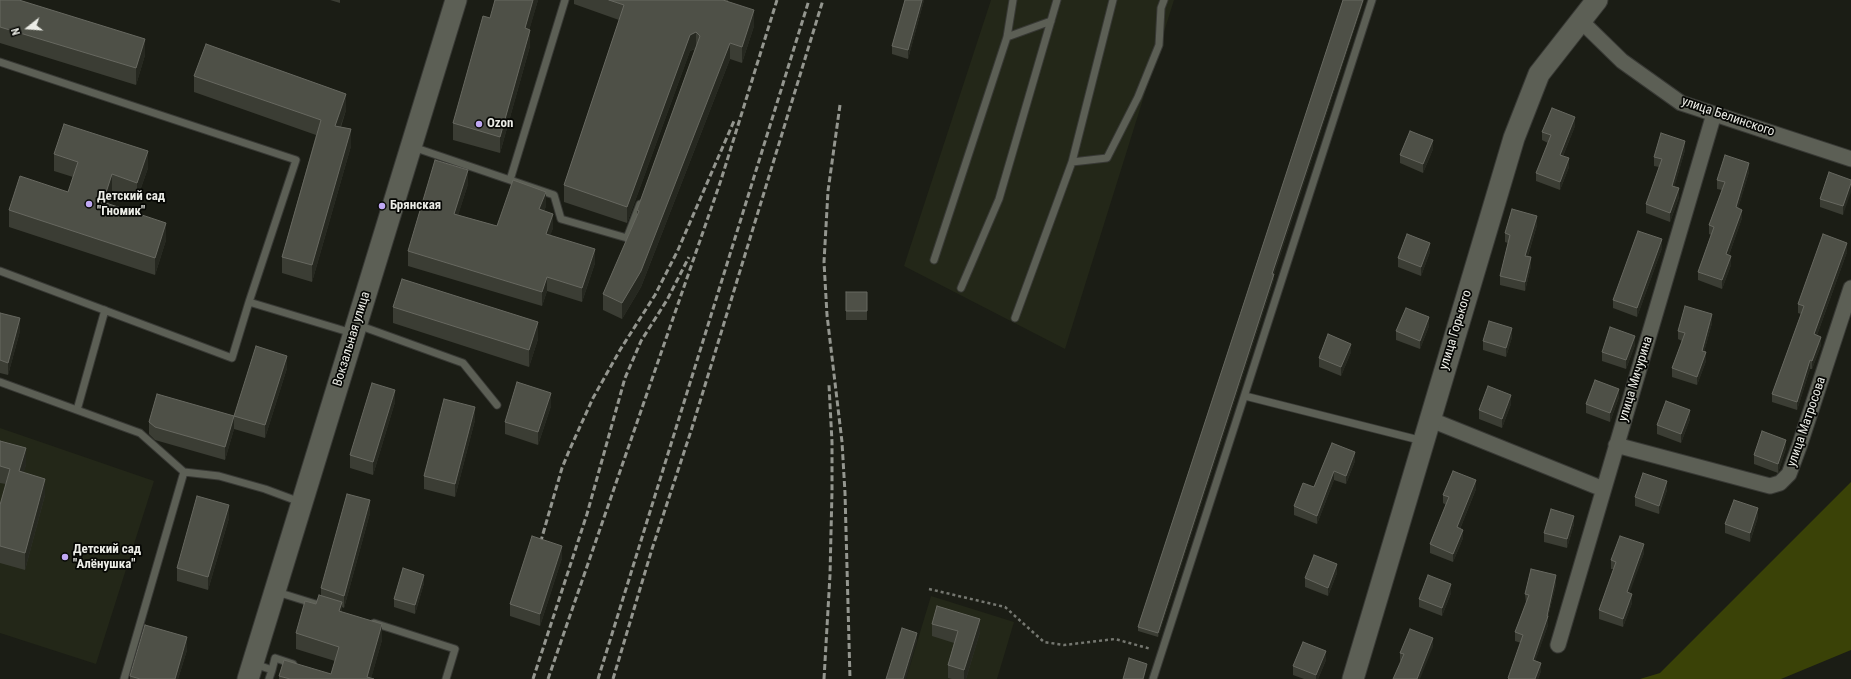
<!DOCTYPE html>
<meta charset="utf-8">
<style>
body{margin:0}
#map{position:relative;width:1851px;height:679px;overflow:hidden;background:#1b1d15;font-family:"Roboto Condensed",sans-serif}
canvas{display:block}
.north{position:absolute;left:8px;top:8px;width:40px;height:40px;-webkit-text-stroke:3px #060704;paint-order:stroke;rotate:253deg;font-size:11px;font-weight:700;line-height:16px;text-align:center;color:#ebece6}
.north::after{content:'';display:block;margin:auto;width:14px;height:18px;background:#ebece6;clip-path:polygon(50% 0,100% 100%,50% 72%,0 100%)}
</style>
<div id="map">
<canvas width="1851" height="679"></canvas>
<div class="north">N</div>
</div>
<script>
const ctx = document.querySelector('canvas').getContext('2d');
ctx.lineJoin = 'round';
function fillPath(path, color) {
  ctx.fillStyle = color;
  ctx.fill(path, 'evenodd');
}
function shape(rows) {
  const path = new Path2D();
  for (const r of rows) {
    path.moveTo(r[0], r[1]);
    for (let i = 2; i < r.length; i += 2) path.lineTo(r[i], r[i + 1]);
  }
  return path;
}
function trace(path, color, width, dash) {
  ctx.strokeStyle = color;
  ctx.lineWidth = width;
  ctx.lineCap = dash ? 'butt' : 'round';
  ctx.setLineDash(dash || []);
  ctx.stroke(path);
}
function label(font, color, halo, rows, align = 'center') {
  ctx.font = font + ' "Roboto Condensed",sans-serif';
  ctx.lineWidth = 3.5;
  ctx.setLineDash([]);
  ctx.textBaseline = 'middle';
  ctx.strokeStyle = halo;
  ctx.fillStyle = color;
  for (const [text, x, y, turn = 0] of rows) {
    ctx.save();
    ctx.translate(x, y);
    ctx.rotate((+turn || 0) * Math.PI / 180);
    ctx.textAlign = isNaN(turn) ? turn : align;
    if (halo) ctx.strokeText(text, 0, 0);
    ctx.fillText(text, 0, 0);
    ctx.restore();
  }
}
const built = shape([
 [991,0,1174,0,1065,349,904,266],
 [0,428,154,481,96,664,0,633],
 [931,596,1014,622,997,679,906,679]
]);
const water = shape([
 [1851,482,1851,650,1781,679,1640,679,1660,673]
]);
const path = shape([
 [929,589,1005,607,1044,642,1064,645,1115,639,1151,649]
]);
const service = shape([
 [1007,37,1051,21],
 [0,62,296,160,249,302,352,333],
 [413,147,554,195,561,219,627,238,640,204],
 [1072,162,1113,0],
 [510,180,565,0],
 [934,260,1007,37,1013,0],
 [0,271,232,358,249,302],
 [961,288,999,199,1057,0],
 [1015,318,1072,162,1107,158,1138,97,1159,45,1161,8,1164,0],
 [358,325,463,363,497,405],
 [0,382,140,433,184,472,219,476,265,489,300,502],
 [1245,396,1423,441],
 [77,410,105,310],
 [277,592,322,606],
 [374,623,455,649,446,679],
 [255,664,272,670,269,679],
 [272,670,275,658,293,664],
 [124,679,184,472],
 [1153,679,1372,0]
]);
const minor = shape([
 [1581,21,1622,61,1681,103,1851,159],
 [1429,419,1603,489],
 [1616,445,1770,486,1780,483,1789,474,1799,447,1851,288],
 [1558,645,1714,114]
]);
const secondary = shape([
 [248,679,456,0],
 [1353,679,1514,138,1539,74,1597,0]
]);
const rail = shape([
 [840,105,828,191,824,262,827,315,842,442,845,493,850,679],
 [538,551,562,468,569,451,593,398,620,350,655,295,678,250,734,121],
 [533,679,587,514,625,378,641,341,667,300,689,257],
 [548,679,721,180,777,0],
 [598,679,809,0],
 [613,679,652,549,691,431,823,0],
 [824,679,830,575,832,491,832,442,829,385]
]);
const wall = shape([
 [0,0,145,55,136,85,0,43],
 [330,0,340,0,340,3],
 [538,0,529,30,530,46,500,153,453,140,453,123,490,18],
 [574,0,728,0,728,2,754,26,742,63,730,59,641,287,622,319,603,310,603,294,637,216,637,210,695,49,690,51,627,223,564,202,564,185,619,20,574,4],
 [905,0,924,0,908,59,892,54,892,46],
 [1343,0,1364,0,1274,274,1274,279,1158,637,1138,631,1138,627],
 [194,76,346,110,341,127,351,146,312,282,282,273,282,257,316,135,194,92],
 [1575,126,1563,156,1569,167,1560,190,1536,181,1536,173,1548,143,1542,140,1542,132],
 [1433,149,1423,173,1400,163,1400,155],
 [1685,150,1674,187,1679,197,1670,222,1646,213,1646,204,1659,167,1654,166,1654,157],
 [54,154,148,168,137,199,112,191,108,204,166,240,155,275,9,227,9,210,68,192,73,177,54,171],
 [1749,172,1738,208,1742,218,1729,255,1731,265,1722,289,1698,280,1698,272,1711,235,1709,234,1709,225,1722,190,1717,189,1717,180],
 [1851,180,1843,215,1820,207,1820,199],
 [468,184,458,215,497,226,546,206,544,211,553,228,550,235,595,263,582,302,547,291,542,306,408,266,408,251],
 [1537,225,1528,256,1531,266,1525,291,1500,285,1500,276,1508,243,1505,242,1505,233],
 [1662,248,1637,317,1613,308,1613,300],
 [1430,252,1421,276,1398,267,1398,258],
 [1847,252,1817,335,1821,345,1812,369,1810,369,1797,410,1772,402,1772,394,1801,314,1798,313,1798,304],
 [846,292,867,292,867,320,846,320],
 [393,307,538,339,529,367,393,323],
 [0,313,20,331,8,375,0,373],
 [1712,323,1704,352,1706,361,1697,385,1672,377,1672,368,1682,341,1678,339,1678,331],
 [1429,326,1420,349,1396,340,1396,331],
 [1512,337,1506,357,1483,350,1483,341],
 [1635,345,1626,369,1602,361,1602,352],
 [1351,352,1341,376,1319,367,1319,358],
 [287,368,265,438,234,429,225,460,155,440,149,434,149,422,234,416],
 [1619,397,1610,422,1586,413,1586,404],
 [395,402,373,475,350,468,350,455],
 [1511,404,1502,428,1479,419,1479,410],
 [551,406,538,445,505,434,505,422],
 [1690,419,1681,443,1657,434,1657,425],
 [475,420,455,497,424,489,424,476],
 [0,441,26,465,23,473,45,495,25,570,0,563,0,505,6,484,0,483],
 [1332,443,1355,461,1346,484,1334,480,1317,524,1294,515,1294,506,1314,487],
 [1786,448,1778,473,1754,464,1754,455],
 [1476,489,1460,529,1463,538,1453,562,1430,553,1430,544,1446,505,1443,503,1443,495],
 [1667,490,1659,514,1635,506,1635,497],
 [370,513,344,608,342,607,342,612,382,640,371,678,374,679,279,679,279,676,331,674,335,661,296,649,296,633,321,596,321,588],
 [1758,517,1750,542,1725,533,1725,524],
 [229,518,208,590,177,581,177,568],
 [1574,524,1567,548,1544,542,1544,533],
 [1644,553,1629,593,1632,603,1623,627,1599,619,1599,610,1614,569,1611,569,1611,560],
 [562,558,540,626,510,616,510,604],
 [1337,573,1328,596,1305,587,1305,578],
 [424,583,415,614,394,607,394,599],
 [1556,584,1548,617,1548,625,1535,661,1541,671,1538,679,1508,679,1521,643,1515,641,1515,632,1526,603,1525,594],
 [1451,593,1442,616,1419,607,1419,599],
 [932,624,980,632,966,679,952,679,948,678,948,665,954,643,932,636],
 [1433,647,1400,661,1400,653],
 [187,650,178,679,130,679,130,676],
 [1326,660,1318,679,1304,679,1293,675,1293,666]
]);
const shadedWall = shape([
 [533,0,538,0,525,45,525,28],
 [922,0,924,0,908,59,908,50],
 [1363,0,1364,0,1274,274,1274,279,1158,637,1158,633,1272,274],
 [754,10,754,26,742,63,742,47],
 [530,30,530,46,500,153,500,137],
 [696,32,696,48,690,51,627,223,627,207,690,35],
 [145,39,145,55,136,85,136,68],
 [730,43,730,59,641,287,622,319,622,303],
 [346,94,346,110,335,142,335,126],
 [1575,117,1575,126,1560,163,1560,155],
 [351,129,351,146,312,282,312,265],
 [1433,140,1433,149,1423,173,1423,164],
 [1685,141,1685,150,1672,195,1672,186],
 [148,151,148,168,137,199,137,183],
 [1569,158,1569,167,1560,190,1560,182],
 [1749,163,1749,172,1736,216,1736,207],
 [468,170,468,184,454,228,454,214],
 [112,174,112,191,103,219,103,202],
 [1851,183,1851,192,1843,215,1843,206],
 [1679,188,1679,197,1670,222,1670,213],
 [546,192,546,206,539,224,539,209],
 [1742,210,1742,218,1726,263,1726,254],
 [553,214,553,228,546,248,546,234],
 [1537,216,1537,225,1525,265,1525,256],
 [166,223,166,240,155,275,155,258],
 [1662,239,1662,248,1637,317,1637,308],
 [1430,243,1430,252,1421,276,1421,267],
 [1847,243,1847,252,1814,343,1814,334],
 [595,249,595,263,582,302,582,288],
 [1731,256,1731,265,1722,289,1722,280],
 [1531,257,1531,266,1525,291,1525,282],
 [547,277,547,291,542,306,542,292],
 [1712,314,1712,323,1702,359,1702,351],
 [1429,317,1429,326,1420,349,1420,341],
 [20,318,20,331,8,375,8,363],
 [538,322,538,339,529,367,529,350],
 [1512,328,1512,337,1506,357,1506,348],
 [1635,336,1635,345,1626,369,1626,360],
 [1821,337,1821,345,1812,369,1812,361],
 [1351,344,1351,352,1341,376,1341,367],
 [1706,352,1706,361,1697,385,1697,377],
 [287,356,287,368,265,438,265,425],
 [1810,360,1810,369,1797,410,1797,402],
 [1619,389,1619,397,1610,422,1610,413],
 [395,390,395,402,373,475,373,462],
 [551,393,551,406,538,445,538,432],
 [1511,395,1511,404,1502,428,1502,419],
 [475,407,475,420,455,497,455,484],
 [1690,410,1690,419,1681,443,1681,434],
 [234,416,234,429,225,460,225,447],
 [1786,440,1786,448,1778,473,1778,464],
 [26,448,26,465,19,488,19,471],
 [1355,452,1355,461,1346,484,1346,476],
 [1334,471,1334,480,1317,524,1317,516],
 [45,479,45,495,25,570,25,553],
 [1476,480,1476,489,1457,536,1457,527],
 [1667,481,1667,490,1659,514,1659,506],
 [370,500,370,513,344,608,344,596],
 [229,505,229,518,208,590,208,577],
 [1758,508,1758,517,1750,542,1750,533],
 [1574,516,1574,524,1567,548,1567,539],
 [1463,530,1463,538,1453,562,1453,554],
 [1644,544,1644,553,1627,601,1627,592],
 [562,546,562,558,540,626,540,614],
 [1337,564,1337,573,1328,596,1328,588],
 [424,575,424,583,415,614,415,605],
 [1556,575,1556,584,1548,617,1548,625,1533,668,1533,660,1547,616],
 [1451,584,1451,593,1442,616,1442,608],
 [1632,594,1632,603,1623,627,1623,619],
 [342,602,342,618,339,611],
 [980,619,980,632,966,679,964,679,964,670],
 [382,624,382,640,371,679,367,677],
 [917,633,917,641,906,679,903,679],
 [187,637,187,650,178,679,175,679],
 [1433,638,1433,647,1420,679,1417,679],
 [1326,651,1326,660,1318,679,1316,679,1316,675],
 [1541,663,1541,671,1538,679,1535,679],
 [1147,664,1147,668,1144,679,1143,679]
]);
const building = shape([
 [0,0,19,0,145,39,136,68,0,27,0,0],
 [495,0,533,0,525,28,530,30,500,137,453,123,483,16,490,18,495,0],
 [609,0,723,0,754,10,742,47,730,43,641,271,622,303,603,294,639,211,637,210,700,36,696,32,690,35,627,207,564,185,624,5,609,0],
 [905,0,922,0,908,50,892,46,905,0],
 [1343,0,1363,0,1272,274,1274,274,1158,633,1138,627,1343,0],
 [206,44,346,94,335,126,351,129,312,265,282,257,321,120,194,76,206,44],
 [1552,108,1575,117,1560,155,1569,158,1560,182,1536,173,1551,135,1542,132,1552,108],
 [64,124,148,151,137,183,112,174,103,202,166,223,155,258,9,210,20,176,68,192,78,162,54,154,64,124],
 [1410,131,1433,140,1423,164,1400,155,1410,131],
 [1661,133,1685,141,1672,186,1679,188,1670,213,1646,204,1662,159,1654,157,1661,133],
 [1725,155,1749,163,1736,207,1742,210,1726,254,1731,256,1722,280,1698,272,1714,227,1709,225,1725,182,1717,180,1725,155],
 [435,160,468,170,454,214,497,226,513,180,546,192,539,209,553,214,546,234,595,249,582,288,547,277,542,292,408,251,435,160],
 [1829,172,1851,180,1851,183,1843,206,1820,199,1829,172],
 [1512,209,1537,216,1525,256,1531,257,1525,282,1500,276,1510,235,1505,233,1512,209],
 [1638,231,1662,239,1637,308,1613,300,1638,231],
 [1407,234,1430,243,1421,267,1398,258,1407,234],
 [1823,234,1847,243,1814,334,1821,337,1812,361,1810,360,1797,402,1772,394,1804,306,1798,304,1823,234],
 [402,279,538,322,529,350,393,307,402,279],
 [846,292,867,292,867,311,846,311,846,292],
 [1685,306,1712,314,1702,351,1706,352,1697,377,1672,368,1685,333,1678,331,1685,306],
 [1406,308,1429,317,1420,341,1396,331,1406,308],
 [0,313,20,318,8,363,0,360,0,313],
 [1489,321,1512,328,1506,348,1483,341,1489,321],
 [1610,327,1635,336,1626,360,1602,352,1610,327],
 [1328,334,1351,344,1341,367,1319,358,1328,334],
 [256,346,287,356,265,425,234,416,256,346],
 [1595,380,1619,389,1610,413,1586,404,1595,380],
 [517,382,551,393,538,432,505,422,517,382],
 [372,383,395,390,373,462,350,455,372,383],
 [1488,386,1511,395,1502,419,1479,410,1488,386],
 [157,394,234,416,225,447,155,427,149,422,157,394],
 [444,399,475,407,455,484,424,476,444,399],
 [1666,401,1690,410,1681,434,1657,425,1666,401],
 [1762,431,1786,440,1778,464,1754,455,1762,431],
 [0,441,26,448,19,471,45,479,25,553,0,546,0,505,10,469,0,466,0,441],
 [1332,443,1355,452,1346,476,1334,471,1317,516,1294,506,1303,483,1314,487,1332,443],
 [1453,471,1476,480,1457,527,1463,530,1453,554,1430,544,1449,497,1443,495,1453,471],
 [1643,473,1667,481,1659,506,1635,497,1643,473],
 [347,494,370,500,344,596,321,588,347,494],
 [197,496,229,505,208,577,177,568,197,496],
 [1734,500,1758,508,1750,533,1725,524,1734,500],
 [1551,509,1574,516,1567,539,1544,533,1551,509],
 [532,536,562,546,540,614,510,604,532,536],
 [1620,536,1644,544,1627,592,1632,594,1623,619,1599,610,1616,562,1611,560,1620,536],
 [1314,555,1337,564,1328,588,1305,578,1314,555],
 [403,568,424,575,415,605,394,599,403,568],
 [1531,569,1556,575,1547,616,1548,616,1533,660,1541,663,1535,679,1509,679,1508,678,1523,635,1515,632,1529,595,1525,594,1531,569],
 [1428,575,1451,584,1442,608,1419,599,1428,575],
 [319,595,342,602,339,611,382,624,367,677,374,679,290,679,279,676,284,660,331,674,339,647,296,633,305,601,316,604,319,595],
 [937,606,980,619,964,670,948,665,958,631,932,624,937,606],
 [145,625,187,637,175,679,140,679,130,676,145,625],
 [902,628,917,633,903,679,886,679,902,628],
 [1410,629,1433,638,1417,679,1393,679,1404,654,1400,653,1410,629],
 [1303,642,1326,651,1316,675,1293,666,1303,642],
 [1129,658,1147,664,1143,679,1123,679,1129,658]
]);
const markers = [
 [479,124,4,"#c0a8f4"],
 [89,204,4,"#c0a8f4"],
 [382,206,4,"#c0a8f4"],
 [65,557,4,"#c0a8f4"]
];
const streetNames = [
 ["улица Белинского",1728,117,19],
 ["улица Горького",1456,330,-73],
 ["Вокзальная улица",352,339,-73],
 ["улица Мичурина",1636,379,-73],
 ["улица Матросова",1807,422,-71]
];
const poiNames = [
 ["Ozon",487,124],
 ["Детский сад",97,197],
 ["\"Гномик\"",97,212],
 ["Брянская",390,206],
 ["Детский сад",73,550],
 ["\"Алёнушка\"",73,565]
];
fillPath(built, '#232718');
fillPath(water, '#3a4207');
trace(service, '#383935', 9);
trace(minor, '#383935', 17);
trace(secondary, '#383935', 23);
trace(path, '#757770', 2.5, [3, 3]);
trace(service, '#5c5f55', 7);
trace(minor, '#5c5f55', 15);
trace(secondary, '#5c5f55', 21);
trace(rail, '#94968f', 3, [6, 3]);
fillPath(wall, '#3b3d34');
fillPath(shadedWall, '#262820');
fillPath(building, '#4e5047');
trace(building, '#676860', 1);
for (const [x, y, r, color] of markers) {
  const dot = new Path2D();
  dot.arc(x, y, r, 0, 2 * Math.PI);
  ctx.fillStyle = color;
  ctx.fill(dot);
  trace(dot, '#060704', 1.5);
}
label('13px', '#ebece6', '#060704', streetNames);
label('bold 13px', '#ebece6', '#060704', poiNames, 'left');
</script>
